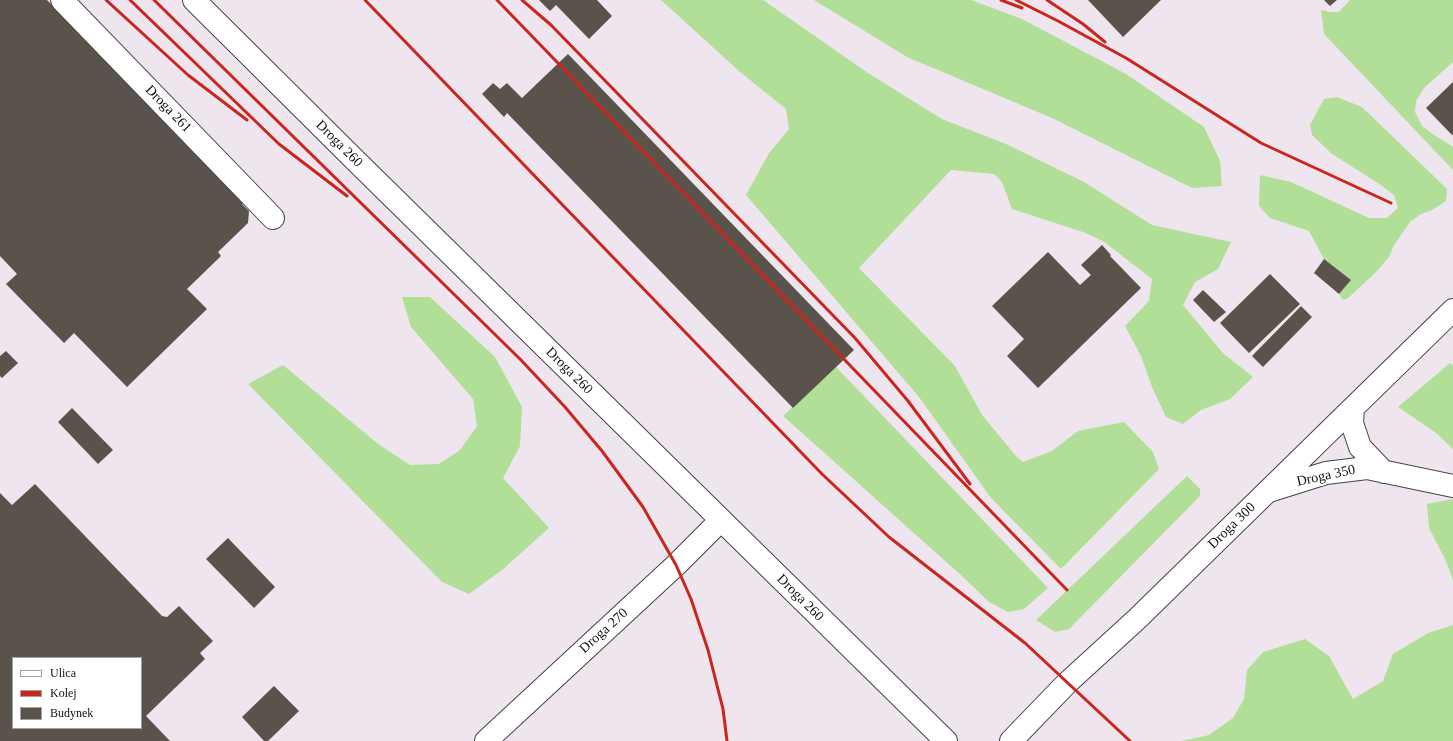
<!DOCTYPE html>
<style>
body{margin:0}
#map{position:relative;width:1453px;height:741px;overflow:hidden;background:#fffef4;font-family:Georgia,serif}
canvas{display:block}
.legend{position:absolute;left:12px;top:657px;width:130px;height:72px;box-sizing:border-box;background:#fff;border:1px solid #a0a0a0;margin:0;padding:5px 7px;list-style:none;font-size:12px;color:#111}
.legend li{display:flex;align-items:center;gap:8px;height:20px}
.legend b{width:20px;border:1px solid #a0a0a0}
</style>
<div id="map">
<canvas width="1453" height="741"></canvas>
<ul class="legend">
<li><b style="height:5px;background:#fff"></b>Ulica</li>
<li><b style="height:5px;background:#cb261e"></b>Kolej</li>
<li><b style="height:11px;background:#5a534c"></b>Budynek</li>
</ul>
</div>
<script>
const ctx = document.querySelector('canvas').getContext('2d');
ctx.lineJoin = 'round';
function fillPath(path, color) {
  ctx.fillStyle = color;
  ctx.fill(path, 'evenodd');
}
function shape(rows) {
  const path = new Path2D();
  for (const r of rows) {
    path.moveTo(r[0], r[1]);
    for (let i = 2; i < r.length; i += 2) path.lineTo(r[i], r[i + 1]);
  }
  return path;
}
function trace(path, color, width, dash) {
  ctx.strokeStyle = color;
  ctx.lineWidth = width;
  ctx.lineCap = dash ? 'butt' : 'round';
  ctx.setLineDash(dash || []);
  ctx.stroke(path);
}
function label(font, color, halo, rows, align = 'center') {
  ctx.font = font + ' Georgia,serif';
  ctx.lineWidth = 4;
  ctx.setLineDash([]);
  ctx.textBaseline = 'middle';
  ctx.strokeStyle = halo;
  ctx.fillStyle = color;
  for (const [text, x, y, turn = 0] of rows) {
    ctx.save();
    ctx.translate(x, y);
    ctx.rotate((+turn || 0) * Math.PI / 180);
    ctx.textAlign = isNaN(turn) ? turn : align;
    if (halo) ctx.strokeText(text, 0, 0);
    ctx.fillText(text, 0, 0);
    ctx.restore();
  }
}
const industrial = shape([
 [0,0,1453,0,1453,741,0,741],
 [13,658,141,658,141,728,13,728]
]);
const forest = shape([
 [661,0,763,0,868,73,942,119,1006,144,1084,182,1152,225,1231,242,1218,269,1195,282,1183,305,1223,353,1253,377,1230,399,1201,410,1183,424,1166,417,1152,387,1141,356,1125,326,1149,301,1152,279,1103,241,1083,232,1012,209,1002,182,994,174,951,170,859,268,955,366,982,415,1016,456,1023,462,1052,451,1078,431,1124,422,1153,452,1159,469,1061,569,991,498,919,397,746,195,769,153,789,129,786,109,739,71],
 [814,0,971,0,1022,19,1126,74,1204,127,1220,161,1222,186,1192,188,1052,118,907,57],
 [1350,0,1453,0,1453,62,1424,88,1416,101,1415,112,1422,126,1434,135,1453,147,1453,170,1324,34,1321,10,1330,12,1339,12],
 [1337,97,1362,107,1447,189,1446,201,1432,210,1421,214,1410,222,1394,245,1389,257,1376,272,1348,298,1343,300,1339,294,1351,280,1324,259,1309,231,1270,218,1259,206,1260,175,1291,182,1369,218,1387,218,1398,208,1394,195,1378,183,1332,154,1312,135,1310,125,1324,99],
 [402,297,430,297,495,357,522,407,520,446,503,478,549,528,502,570,469,594,442,582,248,384,283,365,378,444,410,465,439,464,460,450,477,426,473,399,411,327],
 [1450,363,1453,365,1453,449,1436,433,1398,407],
 [836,367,1048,588,1024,609,1008,612,989,602,962,576,783,416],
 [1187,476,1200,489,1200,496,1069,629,1055,632,1036,620],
 [1453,499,1453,580,1445,559,1429,528,1427,504],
 [1453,625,1453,741,1182,741,1209,735,1233,718,1244,699,1247,670,1263,652,1305,639,1329,656,1353,699,1383,681,1393,654,1428,633]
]);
const building = shape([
 [0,0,47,0,243,203,242,204,249,211,248,223,218,252,221,256,187,289,207,309,127,387,74,333,64,343,6,284,17,274,0,256],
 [539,0,597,0,612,16,589,39,556,5,550,11],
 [1088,0,1161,0,1123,37],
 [1324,0,1337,0,1330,6],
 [568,54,854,350,793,408,507,113,504,117,482,94,493,83,500,89,507,83,522,98],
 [1453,82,1453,134,1452,135,1426,108],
 [1102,245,1111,255,1110,256,1141,288,1038,388,1007,356,1024,339,992,306,1048,252,1080,285,1091,275,1081,265],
 [1324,259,1351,280,1339,294,1314,273],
 [1270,274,1300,304,1249,353,1220,323],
 [1203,290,1226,312,1214,322,1193,300],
 [1301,306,1312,317,1263,367,1252,356],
 [6,351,18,363,2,378,0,376,0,356],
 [72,408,113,450,98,464,58,422],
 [35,484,162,616,167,617,179,606,213,641,200,653,205,659,146,716,170,741,0,741,0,493,12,505],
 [13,658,141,658,141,728,13,728],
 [228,538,275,587,254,608,206,559],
 [274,686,299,711,268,741,264,741,242,717]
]);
const minor = shape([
 [62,0,273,218],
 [194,0,357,162,946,741],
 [1353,408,1352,423,1360,447,1384,472],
 [1272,490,1326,473,1367,468,1453,486],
 [486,741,676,565,721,520],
 [1011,741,1067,683,1137,619,1453,310]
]);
const rail = shape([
 [106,0,188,75,247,120],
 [130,0,279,144,347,196],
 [154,0,521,360,565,407,602,451,643,507,676,565,691,599,708,650,723,709,727,741],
 [365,0,822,474,889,537,1025,643,1130,741],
 [497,0,1067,590],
 [522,0,551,25,855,338,908,401,970,484],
 [1001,0,1022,8],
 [1016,0,1058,21,1126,58,1261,143,1391,203],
 [1047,0,1083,24,1105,42]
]);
const streetNames = [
 ["Droga 261",168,109,46],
 ["Droga 260",339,144,45],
 ["Droga 260",569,371,45],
 ["Droga 350",1326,476,-12],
 ["Droga 300",1232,526,-44],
 ["Droga 260",800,598,45],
 ["Droga 270",604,631,-42]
];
fillPath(industrial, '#efe5ef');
fillPath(forest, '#b1df98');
fillPath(building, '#5a534c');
trace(minor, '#444', 24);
trace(minor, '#fff', 22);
trace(rail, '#cb261e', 3);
label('14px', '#111', '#fff', streetNames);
</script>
